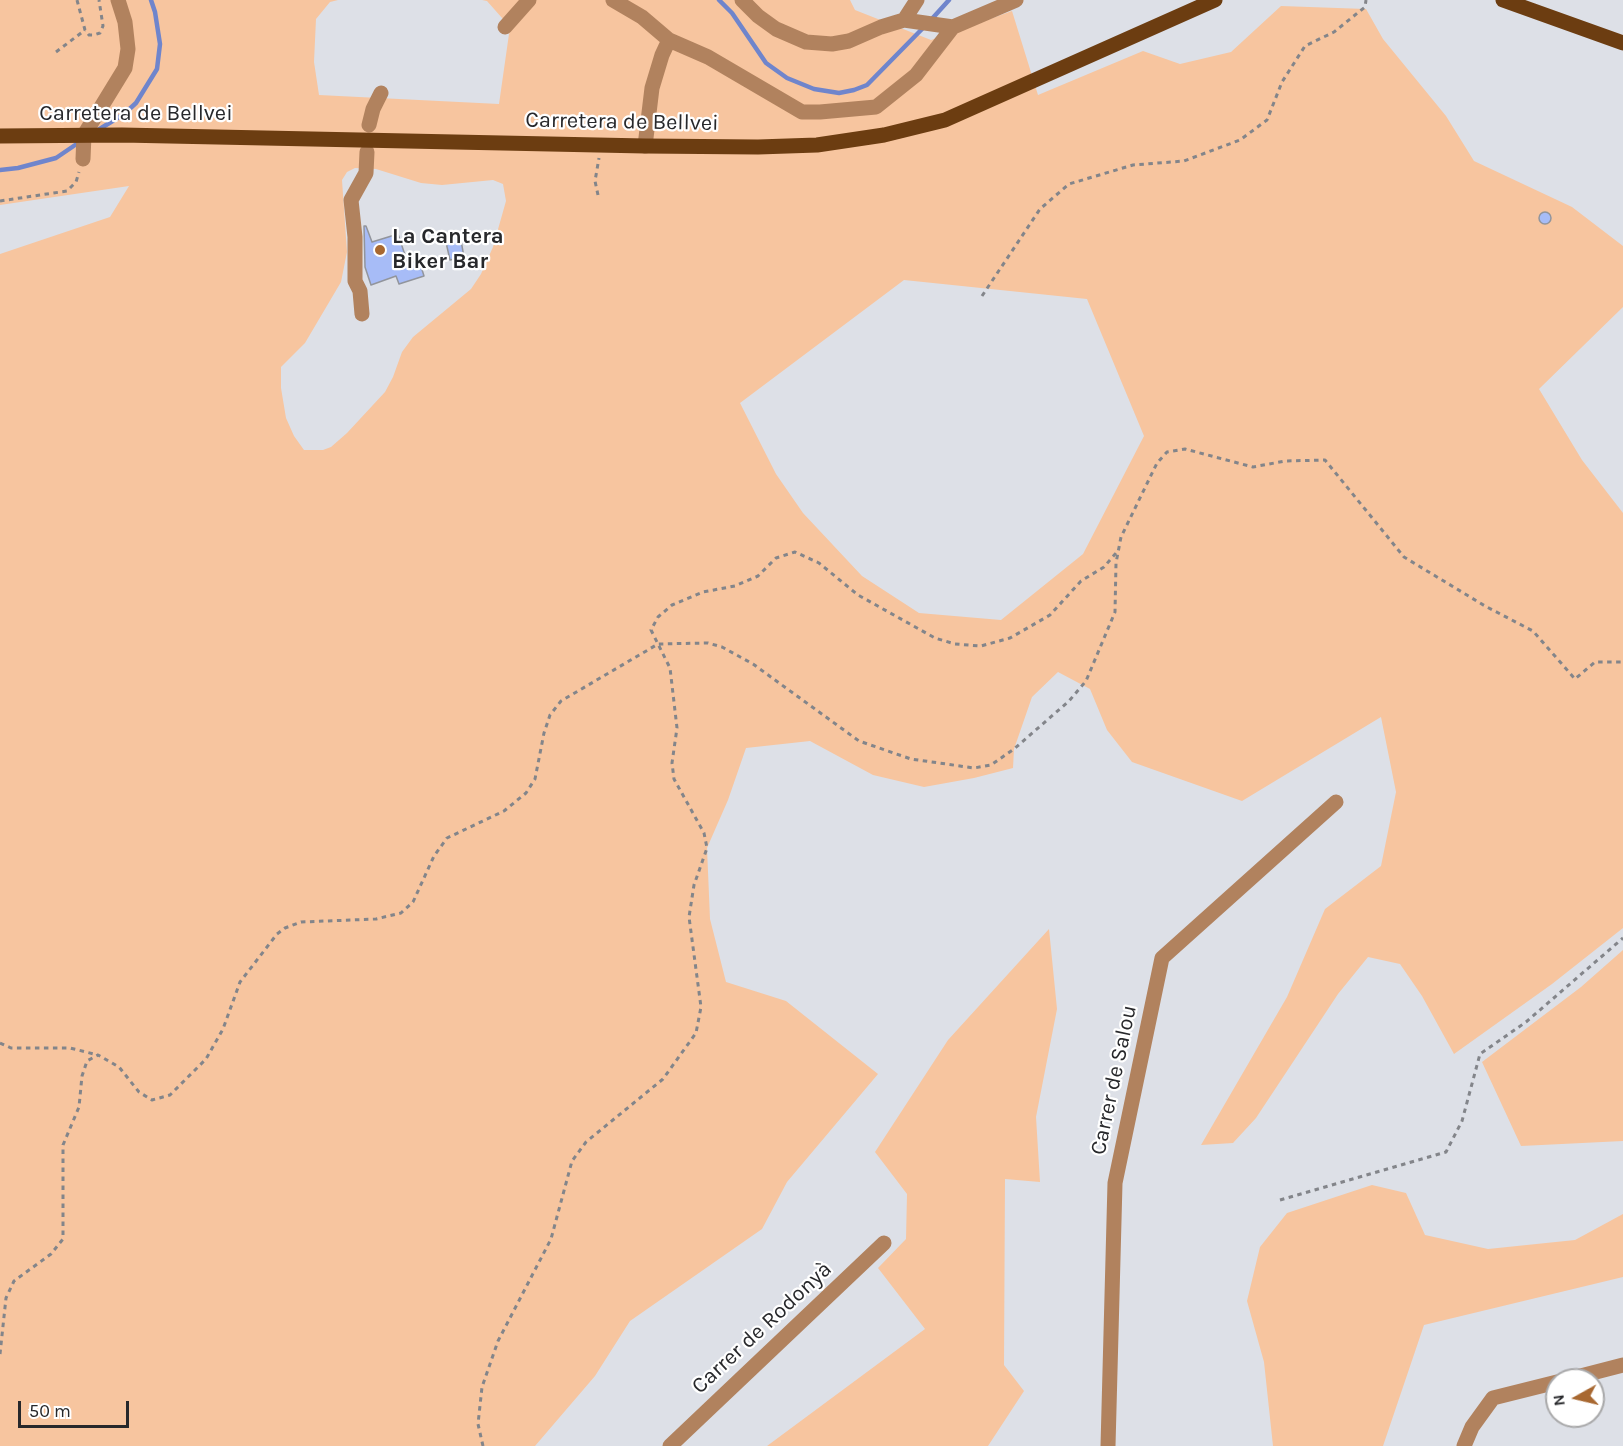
<!DOCTYPE html>
<meta charset="utf-8">
<style>
body{margin:0}
#map{position:relative;width:1623px;height:1446px;overflow:hidden;background:#dde0e7;font-family:Karla,sans-serif}
canvas{display:block}
.north{position:absolute;left:1545px;top:1368px;width:60px;height:60px;box-sizing:border-box;background:#fff;border:2px solid #a9a9aa;border-radius:50%;rotate:262deg;font-size:16px;font-weight:700;line-height:24px;text-align:center;color:#27282b}
.north::after{content:'';display:block;margin:auto;width:21px;height:27px;background:#a86831;clip-path:polygon(50% 0,100% 100%,50% 72%,0 100%)}
.scale{position:absolute;left:18px;top:1401px;width:111px;height:27px;box-sizing:border-box;border:3px solid #27282b;border-top:0;padding-left:8px;font-size:18px;line-height:21px;white-space:nowrap;color:#27282b;-webkit-text-stroke:4px #fff;paint-order:stroke}
</style>
<div id="map">
<canvas width="1623" height="1446"></canvas>
<div class="north">N</div>
<div class="scale">50 m</div>
</div>
<script>
const ctx = document.querySelector('canvas').getContext('2d');
ctx.lineJoin = 'round';
function fillPath(path, color) {
  ctx.fillStyle = color;
  ctx.fill(path, 'evenodd');
}
function shape(rows) {
  const path = new Path2D();
  for (const r of rows) {
    if (r.length === 3) {
      path.moveTo(r[0] + r[2], r[1]);
      path.arc(r[0], r[1], r[2], 0, 2 * Math.PI);
      continue;
    }
    path.moveTo(r[0], r[1]);
    for (let i = 2; i < r.length; i += 2) path.lineTo(r[i], r[i + 1]);
  }
  return path;
}
function trace(path, color, width, dash) {
  ctx.strokeStyle = color;
  ctx.lineWidth = width;
  ctx.lineCap = dash ? 'butt' : 'round';
  ctx.setLineDash(dash || []);
  ctx.stroke(path);
}
function label(font, color, halo, rows, align = 'center') {
  ctx.font = font + ' Karla,sans-serif';
  ctx.lineWidth = 4.5;
  ctx.setLineDash([]);
  ctx.textBaseline = 'middle';
  ctx.strokeStyle = halo;
  ctx.fillStyle = color;
  for (const [text, x, y, turn = 0] of rows) {
    ctx.save();
    ctx.translate(x, y);
    ctx.rotate((+turn || 0) * Math.PI / 180);
    ctx.textAlign = isNaN(turn) ? turn : align;
    if (halo) ctx.strokeText(text, 0, 0);
    ctx.fillText(text, 0, 0);
    ctx.restore();
  }
}
const green = shape([
 [0,0,338,0,330,2,316,19,314,62,319,95,499,104,510,27,487,1,482,0,850,0,855,10,931,40,1012,11,1038,95,1143,51,1180,64,1231,52,1281,6,1366,9,1383,39,1446,116,1474,161,1572,207,1623,246,1623,307,1539,389,1582,460,1623,513,1623,928,1552,984,1454,1054,1422,996,1400,964,1368,957,1338,994,1256,1118,1233,1143,1201,1145,1287,997,1325,909,1381,866,1396,792,1381,717,1242,801,1132,762,1107,730,1090,689,1058,672,1032,697,1014,749,1013,768,974,778,924,787,873,775,810,741,746,748,728,800,707,848,710,919,726,982,786,1001,878,1074,787,1182,762,1229,630,1321,595,1376,535,1446,0,1446,0,254,110,217,129,186,0,205],
 [355,168,376,169,421,183,442,185,493,180,503,184,506,201,493,247,481,274,471,289,413,337,402,352,393,377,385,392,347,433,331,447,323,450,304,450,294,436,286,418,281,388,281,367,305,343,341,282,347,252,342,180,347,172],
 [904,280,1087,299,1144,436,1083,554,1001,620,919,613,862,576,803,513,776,474,740,403],
 [1049,929,1057,1009,1036,1117,1040,1182,1005,1179,1004,1365,1024,1391,988,1446,767,1446,925,1329,878,1268,906,1239,907,1194,875,1152,948,1040],
 [1623,950,1623,1141,1521,1146,1482,1062,1581,987],
 [1372,1185,1406,1193,1425,1235,1488,1249,1575,1240,1623,1214,1623,1277,1424,1325,1383,1446,1273,1446,1264,1362,1247,1301,1260,1247,1287,1213]
]);
const stream = shape([
 [719,0,732,13,766,63,787,78,814,89,839,93,854,90,867,85,924,27],
 [930,21,949,0],
 [98,130,124,114,136,103,157,69,160,44,155,12,151,0],
 [0,170,18,168,56,158,81,141]
]);
const building = shape([
 [1545,218,6],
 [364,226,366,226,372,242,398,234,408,264,419,260,424,276,399,284,396,276,371,285,365,267,364,226],
 [460,235,464,257,450,260,445,238,460,235]
]);
const path = shape([
 [77,0,85,30,89,35,94,35,100,33,103,26,99,0],
 [56,52,85,30],
 [598,195,595,181,599,158],
 [0,201,67,191,76,182,79,172],
 [982,296,1040,209,1069,184,1133,165,1184,161,1240,140,1267,120,1282,82,1305,46,1334,32,1365,7,1366,0],
 [0,1043,11,1048,70,1048,98,1055],
 [1280,1200,1446,1152,1462,1121,1480,1054,1526,1022,1623,938],
 [0,1354,6,1298,14,1281,51,1254,63,1239,63,1145,79,1107,82,1076,87,1061,98,1055,119,1067,139,1092,152,1100,170,1095,206,1059,223,1029,240,982,277,934,285,928,301,922,376,919,401,913,413,902,434,856,447,838,504,811,526,793,535,779,544,733,550,715,561,701,658,644,708,643,722,647,753,664,859,741,911,759,974,768,991,765,1014,749,1069,701,1086,681,1115,612,1116,563,1121,537,1157,463,1167,452,1185,449,1253,467,1285,461,1325,460,1404,557,1485,606,1533,631,1575,679,1595,662,1623,662],
 [483,1446,478,1424,482,1387,498,1341,551,1239,572,1161,586,1142,663,1079,696,1033,701,1007,689,917,694,885,707,848,704,833,674,779,672,763,677,728,670,668,651,630,658,617,672,605,703,592,735,586,758,576,776,558,795,552,819,563,858,595,935,638,955,644,981,646,1010,638,1050,615,1081,581,1104,567,1116,553]
]);
const minor = shape([
 [613,0,642,17,669,40,662,55,652,88,645,146],
 [742,0,758,16,776,29,806,42,832,44,849,41,881,27,904,20,953,27,1016,0],
 [904,20,917,0],
 [505,27,529,0],
 [669,40,708,57,802,112,820,112,876,107,916,75,953,27],
 [369,125,373,109,381,93],
 [83,159,84,135,125,68,128,49,125,22,118,0],
 [362,314,360,291,355,281,355,237,351,200,366,173,367,152],
 [1565,1380,1623,1365],
 [670,1446,884,1243],
 [1108,1446,1115,1183,1162,958,1336,802],
 [1464,1446,1472,1427,1493,1398,1557,1382]
]);
const major = shape([
 [1503,0,1623,43],
 [0,136,122,135,645,146,758,147,817,145,884,135,945,120,1215,0]
]);
const markers = [
 [380,250,6,"#a86831"]
];
const streetNames = [
 ["Carretera de Bellvei",136,114],
 ["Carretera de Bellvei",622,122,1],
 ["Carrer de Salou",1114,1080,-78],
 ["Carrer de Rodonyà",762,1328,-43]
];
const poiNames = [
 ["La Cantera",392,237],
 ["Biker Bar",392,262]
];
fillPath(green, '#f7c59f');
trace(stream, '#6f85cc', 4.5);
fillPath(building, '#a7bcf7');
trace(building, '#92959c', 1.5);
trace(path, '#83858a', 3, [4.5, 4.5]);
trace(minor, '#b1825e', 15);
trace(major, '#6c3d11', 15);
for (const [x, y, r, color] of markers) {
  const dot = new Path2D();
  dot.arc(x, y, r, 0, 2 * Math.PI);
  ctx.fillStyle = color;
  ctx.fill(dot);
  trace(dot, '#fff', 2);
}
label('22px', '#27282b', '#fff', streetNames);
label('bold 22px', '#27282b', '#fff', poiNames, 'left');
</script>
